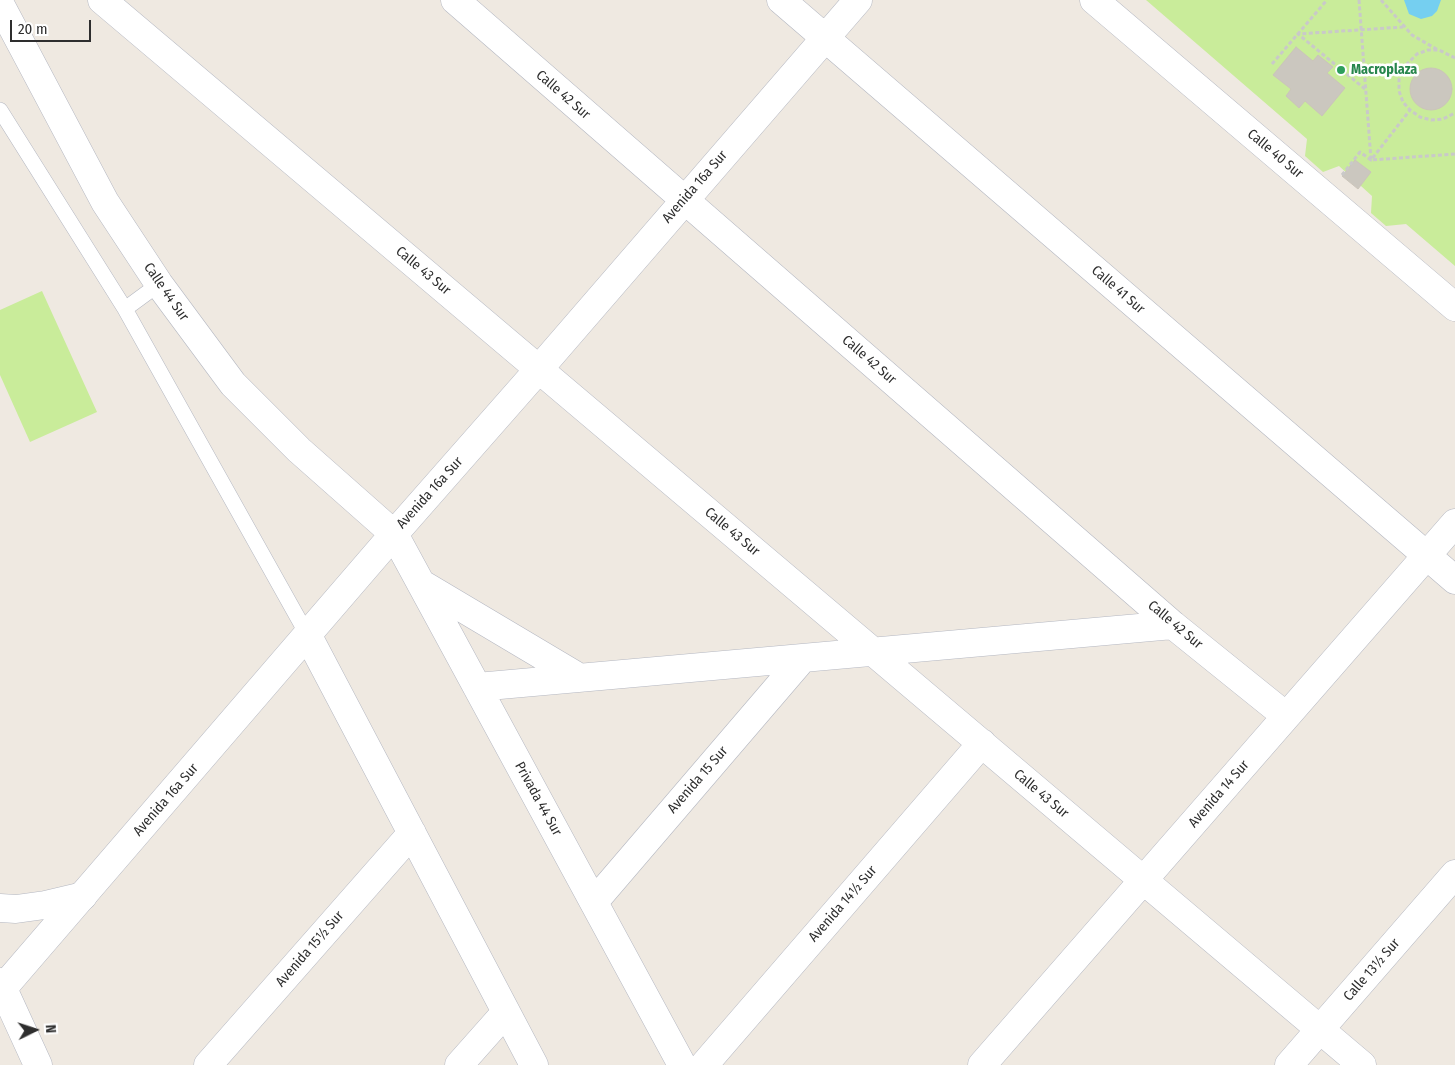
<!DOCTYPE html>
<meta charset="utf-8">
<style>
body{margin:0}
#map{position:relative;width:1455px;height:1065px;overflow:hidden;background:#efe9e1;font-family:"Fira Sans Condensed",sans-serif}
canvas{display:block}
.north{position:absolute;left:10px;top:1005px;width:50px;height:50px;-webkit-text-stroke:4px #fff;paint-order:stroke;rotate:86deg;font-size:14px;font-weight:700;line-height:20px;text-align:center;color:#2e2e2e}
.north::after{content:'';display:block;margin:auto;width:18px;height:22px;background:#2e2e2e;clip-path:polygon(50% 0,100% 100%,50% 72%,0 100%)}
.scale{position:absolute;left:10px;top:20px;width:81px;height:22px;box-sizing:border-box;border:2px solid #2e2e2e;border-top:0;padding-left:6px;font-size:15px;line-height:18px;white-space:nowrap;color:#2e2e2e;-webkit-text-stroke:4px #fff;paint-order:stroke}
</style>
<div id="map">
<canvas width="1455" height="1065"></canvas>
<div class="north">N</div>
<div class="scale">20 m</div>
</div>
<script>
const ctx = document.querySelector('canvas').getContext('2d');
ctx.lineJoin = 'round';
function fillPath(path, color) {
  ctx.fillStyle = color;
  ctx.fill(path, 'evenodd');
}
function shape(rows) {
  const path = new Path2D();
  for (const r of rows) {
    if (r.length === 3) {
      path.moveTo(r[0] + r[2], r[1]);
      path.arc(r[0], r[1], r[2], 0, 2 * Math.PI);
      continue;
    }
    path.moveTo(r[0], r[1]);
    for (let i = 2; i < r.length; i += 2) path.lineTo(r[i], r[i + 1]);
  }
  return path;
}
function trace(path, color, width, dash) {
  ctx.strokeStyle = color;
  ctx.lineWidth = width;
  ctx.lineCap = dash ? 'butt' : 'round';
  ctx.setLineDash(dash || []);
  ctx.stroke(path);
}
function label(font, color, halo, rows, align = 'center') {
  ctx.font = font + ' "Fira Sans Condensed",sans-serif';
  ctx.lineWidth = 5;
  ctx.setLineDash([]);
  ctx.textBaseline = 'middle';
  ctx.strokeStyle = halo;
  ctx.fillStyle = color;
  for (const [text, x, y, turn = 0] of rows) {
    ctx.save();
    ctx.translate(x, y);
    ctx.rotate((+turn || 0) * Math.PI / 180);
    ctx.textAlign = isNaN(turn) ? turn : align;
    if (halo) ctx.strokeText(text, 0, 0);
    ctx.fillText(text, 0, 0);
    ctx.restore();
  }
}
const pitch = shape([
 [1146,0,1455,0,1455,266,1406,224,1386,226,1371,213,1372,196,1339,166,1323,172,1305,156,1307,139],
 [42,291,97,412,30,442,0,375,0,310]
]);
const water = shape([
 [1404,0,1441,0,1437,11,1432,16,1421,19,1409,14]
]);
const building = shape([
 [1296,47,1313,61,1318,55,1333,67,1327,73,1345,88,1322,116,1305,101,1299,108,1286,96,1291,89,1273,75,1296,47],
 [1431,89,21],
 [1355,160,1371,172,1358,189,1342,176,1355,160]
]);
const path = shape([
 [1359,0,1371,160,1455,154],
 [1381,0,1412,35,1438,50],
 [1455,58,1439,50,1428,50,1417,54,1402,69,1399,80,1399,91,1403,102,1410,110,1420,117,1431,120,1443,119,1455,113],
 [1272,64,1327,0],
 [1365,89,1298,34,1403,27],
 [1342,175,1360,152,1371,160,1410,110]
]);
const service = shape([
 [0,110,125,309,308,636],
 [125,309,159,284]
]);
const minor = shape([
 [102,0,1362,1065],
 [455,0,1173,625,1286,716],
 [781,0,1455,580],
 [1094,0,1455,307],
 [0,4,105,202,159,284,233,384,299,450,394,534,682,1065],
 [422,584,580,678],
 [308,636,534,1065],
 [477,687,1173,625],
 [594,902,803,658],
 [3,988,394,534,539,369,858,0],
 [208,1065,412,833],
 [459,1065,506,1012],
 [704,1065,982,743],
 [982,1065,1455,523],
 [1289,1065,1455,874]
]);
const tertiary = shape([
 [0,908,16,909,45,905,83,896],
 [0,982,38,1065]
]);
const markers = [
 [1341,70,5,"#2e9e5b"]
];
const leisureNames = [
 ["Macroplaza",1351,70]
];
const streetNames = [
 ["Calle 42 Sur",563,95,41],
 ["Calle 40 Sur",1275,154,40],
 ["Avenida 16a Sur",695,187,-49],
 ["Calle 43 Sur",423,271,40],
 ["Calle 41 Sur",1118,290,41],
 ["Calle 44 Sur",166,292,55],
 ["Calle 42 Sur",869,360,41],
 ["Avenida 16a Sur",430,493,-48],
 ["Calle 43 Sur",732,532,40],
 ["Calle 42 Sur",1175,625,40],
 ["Avenida 15 Sur",698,780,-49],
 ["Calle 43 Sur",1041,794,40],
 ["Avenida 14 Sur",1219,794,-49],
 ["Privada 44 Sur",538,799,61],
 ["Avenida 16a Sur",166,800,-49],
 ["Avenida 14½ Sur",843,904,-49],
 ["Avenida 15½ Sur",310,949,-49],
 ["Calle 13½ Sur",1372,970,-49]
];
fillPath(pitch, '#c9ec9a');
fillPath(water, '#75cff0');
fillPath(building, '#cbc7bf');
trace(building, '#cbc5ba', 1);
trace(service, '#b4b7c1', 16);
trace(minor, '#b4b7c1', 29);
trace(tertiary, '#b4b7c1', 29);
trace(path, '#c9c9c9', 3, [4, 2.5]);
trace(service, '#fff', 15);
trace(minor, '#fff', 28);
trace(tertiary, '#fff', 28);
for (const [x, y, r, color] of markers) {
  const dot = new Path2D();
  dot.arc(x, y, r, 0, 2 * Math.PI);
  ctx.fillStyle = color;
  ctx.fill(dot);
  trace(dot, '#fff', 2);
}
label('bold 14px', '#27864d', '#fff', leisureNames, 'left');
label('14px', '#2e2e2e', '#fff', streetNames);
</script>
